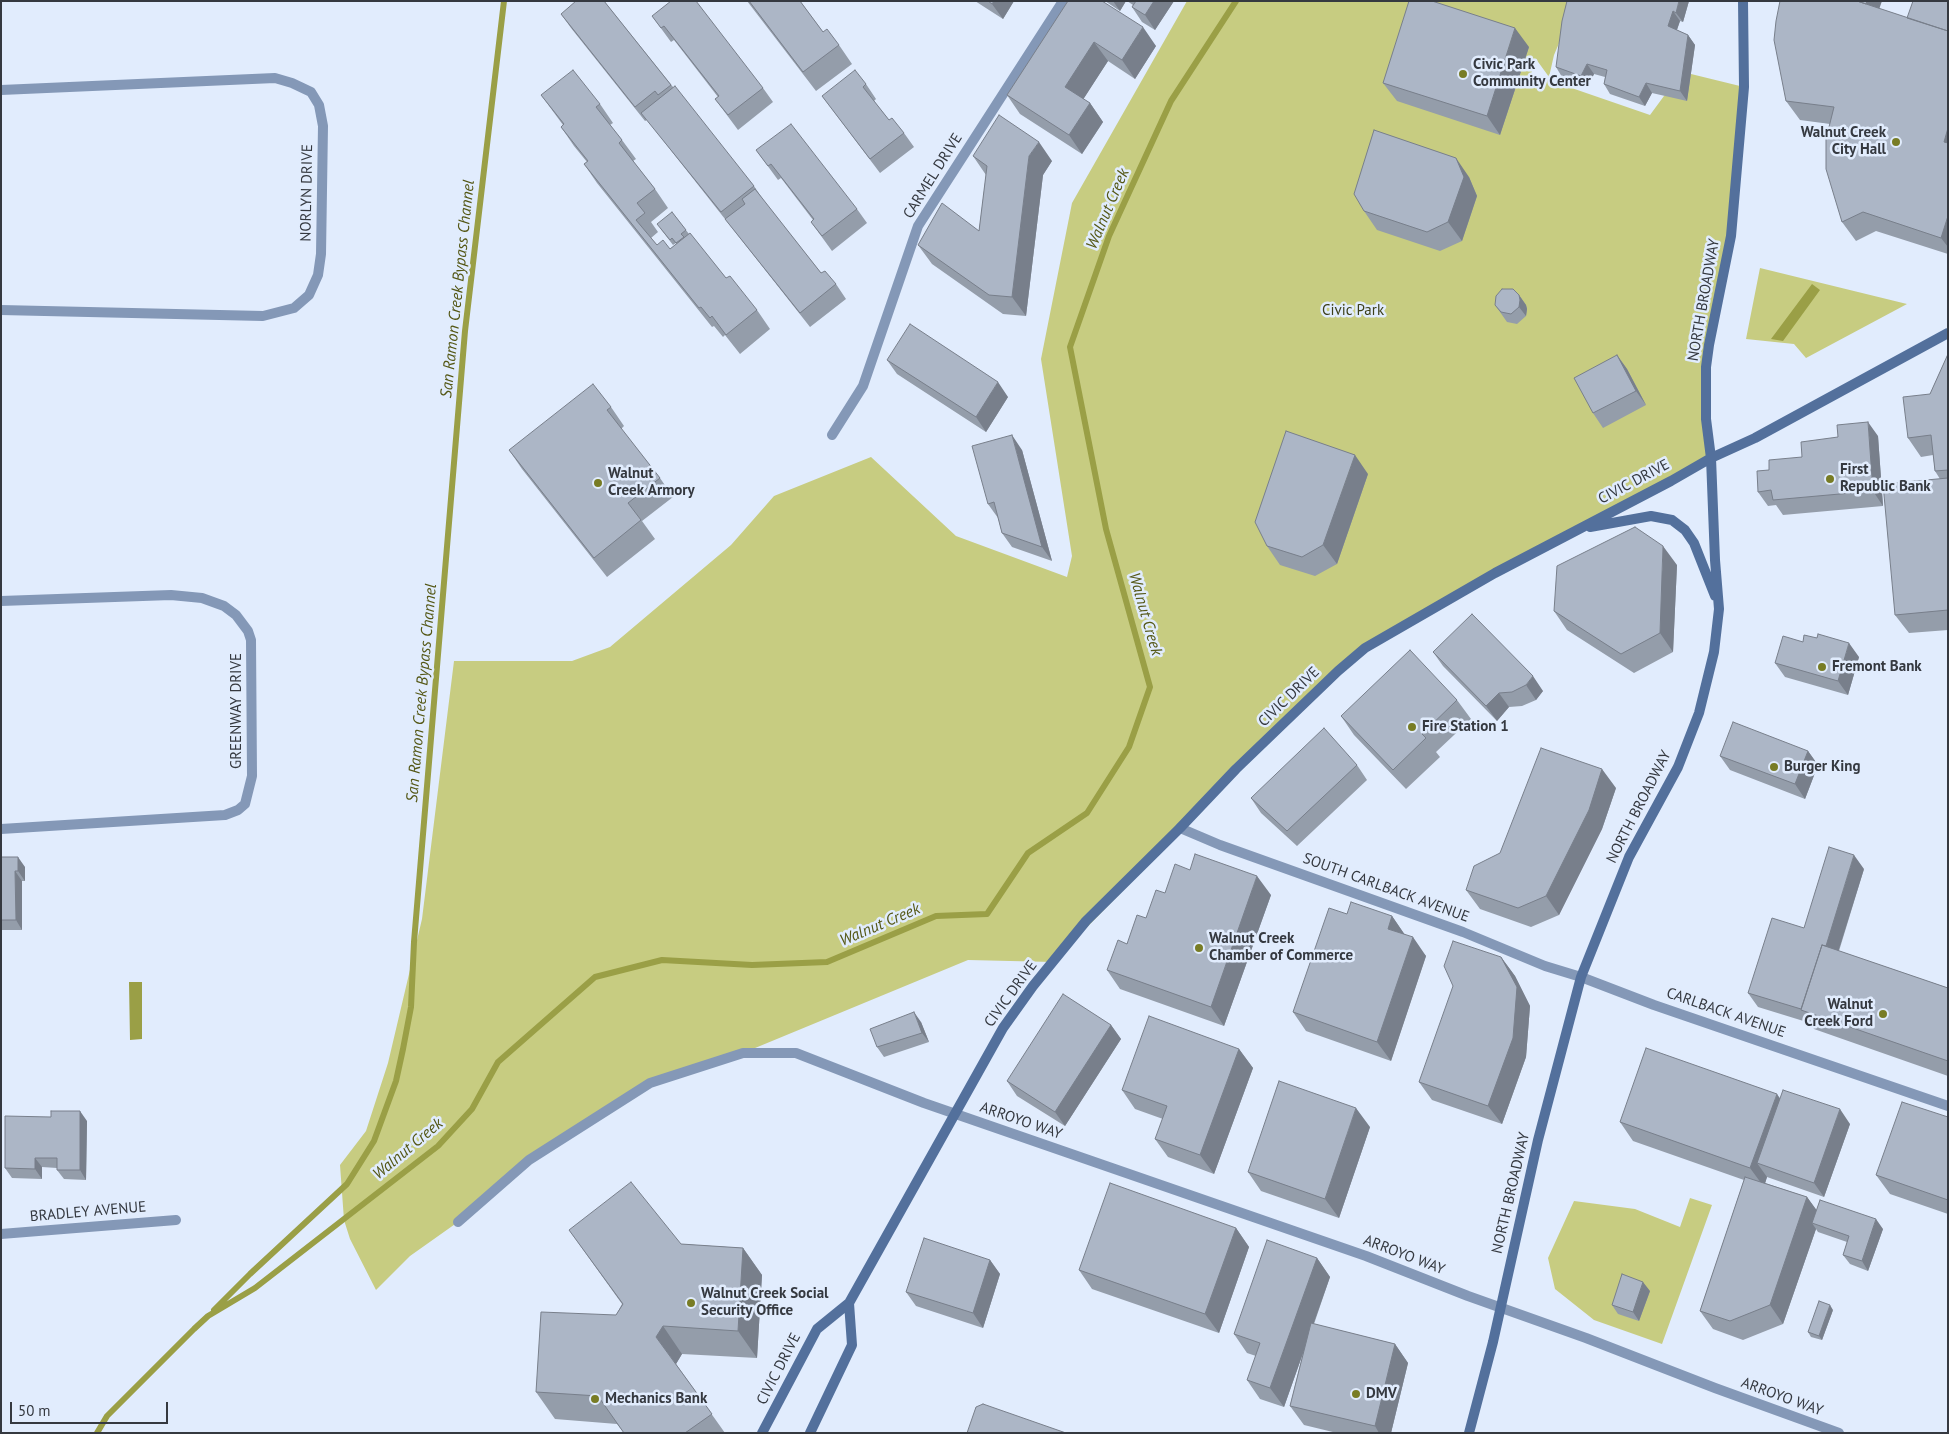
<!DOCTYPE html>
<style>
body{margin:0}
#map{position:relative;width:1949px;height:1434px;overflow:hidden;background:#e1ecfd;font-family:"PT Sans",sans-serif}
canvas{display:block}
.frame{position:absolute;inset:0;border:2px solid #353940;pointer-events:none}
.scale{position:absolute;left:10px;top:1402px;width:158px;height:22px;box-sizing:border-box;border:2px solid #353940;border-top:0;padding-left:6px;font-size:15px;line-height:18px;white-space:nowrap;color:#353940;-webkit-text-stroke:4px #e1ecfd;paint-order:stroke}
</style>
<div id="map">
<canvas width="1949" height="1434"></canvas>
<div class="frame"></div>
<div class="scale">50 m</div>
</div>
<script>
const ctx = document.querySelector('canvas').getContext('2d');
ctx.lineJoin = 'round';
function fillPath(path, color) {
  ctx.fillStyle = color;
  ctx.fill(path, 'evenodd');
}
function shape(rows) {
  const path = new Path2D();
  for (const r of rows) {
    path.moveTo(r[0], r[1]);
    for (let i = 2; i < r.length; i += 2) path.lineTo(r[i], r[i + 1]);
  }
  return path;
}
function trace(path, color, width, dash) {
  ctx.strokeStyle = color;
  ctx.lineWidth = width;
  ctx.lineCap = dash ? 'butt' : 'round';
  ctx.setLineDash(dash || []);
  ctx.stroke(path);
}
function label(font, color, halo, rows, align = 'center') {
  ctx.font = font + ' "PT Sans",sans-serif';
  ctx.lineWidth = 5;
  ctx.setLineDash([]);
  ctx.textBaseline = 'middle';
  ctx.strokeStyle = halo;
  ctx.fillStyle = color;
  for (const [text, x, y, turn = 0] of rows) {
    ctx.save();
    ctx.translate(x, y);
    ctx.rotate((+turn || 0) * Math.PI / 180);
    ctx.textAlign = isNaN(turn) ? turn : align;
    if (halo) ctx.strokeText(text, 0, 0);
    ctx.fillText(text, 0, 0);
    ctx.restore();
  }
}
const green = shape([
 [1187,1,1577,1,1554,55,1549,77,1536,59,1531,74,1650,115,1664,96,1691,74,1744,87,1731,236,1709,345,1711,458,1365,648,1338,671,1053,962,968,960,743,1053,650,1083,529,1160,458,1222,410,1256,376,1290,350,1239,344,1220,340,1165,366,1131,388,1063,422,919,454,661,572,661,610,647,731,545,774,496,871,457,956,536,1067,577,1072,556,1041,359,1072,203],
 [1760,268,1907,304,1806,358,1794,344,1746,339],
 [1690,1198,1712,1205,1662,1344,1594,1320,1555,1289,1548,1258,1574,1201,1635,1209,1680,1227]
]);
const water = shape([
 [1812,284,1820,290,1783,341,1771,339],
 [142,982,142,1039,130,1040,129,982]
]);
const stream = shape([
 [214,1310,250,1274,347,1184,374,1141,396,1081,403,1049,411,1007,414,942,465,331,504,1],
 [97,1433,107,1416,194,1329,208,1316,255,1288,438,1146,472,1109,498,1062,595,977,662,960,752,965,827,962,936,916,987,914,1028,853,1087,813,1129,747,1150,687,1106,529,1070,347,1109,236,1171,101,1236,1]
]);
const street = shape([
 [1,90,275,78,292,83,311,92,319,105,323,126,321,254,318,275,309,295,294,308,263,316,1,310],
 [832,435,863,386,918,226,1063,1],
 [1,601,171,595,202,598,224,606,236,615,248,631,251,640,252,776,245,804,238,810,225,815,1,829],
 [1180,828,1220,845,1463,932,1545,966,1581,977,1654,1005,1948,1106],
 [458,1222,529,1160,650,1083,743,1053,796,1053,924,1103,1366,1256,1468,1296,1586,1338,1715,1388,1839,1433],
 [1,1234,176,1220]
]);
const secondary = shape([
 [1590,527,1651,516,1672,520,1685,530,1694,543,1715,596],
 [762,1433,817,1329,849,1303,1003,1028,1033,986,1086,921,1180,828,1236,769,1338,671,1365,648,1495,573,1671,481,1711,458,1755,438,1948,333],
 [810,1433,852,1345,849,1303],
 [1469,1433,1493,1342,1538,1140,1581,977,1629,857,1678,767,1699,713,1714,652,1719,609,1715,560,1711,458,1706,419,1706,367,1709,345,1731,236,1744,87,1743,1]
]);
const wall = shape([
 [604,1,673,87,754,186,764,201,821,273,836,284,846,299,810,327,647,120,645,121,571,28,561,14],
 [747,1,800,1,823,32,839,45,852,64,816,91],
 [975,1,1014,1,1003,19],
 [1068,1,1156,46,1135,79,1108,61,1083,99,1090,103,1103,122,1082,154,1020,114,1007,95],
 [1105,1,1126,1,1120,11],
 [1127,1,1174,1,1155,30,1142,22,1132,7,1133,5],
 [1689,1,1683,22,1680,21,1677,30,1688,35,1695,45,1687,101,1652,93,1645,106,1610,94,1604,84,1605,77,1594,74,1588,86,1562,77,1556,67],
 [1948,1,1948,254,1876,231,1856,241,1842,222,1830,124,1800,120,1786,101,1879,9,1907,18],
 [652,16,763,88,773,102,738,130,715,99,718,97,674,40,671,42],
 [1529,47,1500,135,1397,101,1383,83],
 [866,84,876,99,874,101,889,120,904,133,914,147,880,173,822,96],
 [541,95,600,104,613,123,610,125,622,140,636,159,633,161,655,189,668,208,651,222,658,232,651,238,657,245,670,249,676,244,676,243,673,245,660,228,672,212,689,234,726,278,757,310,770,329,740,354,725,335,723,337,714,326,712,327,597,183,584,164,587,162,574,146,561,127,563,125],
 [756,150,857,209,867,223,832,251,811,222,813,220,781,178,778,180],
 [973,156,1052,161,1043,175,1026,316,1003,314,932,264,918,245,979,231,986,175],
 [1469,177,1477,196,1462,241,1440,251,1377,230,1364,211],
 [1519,295,1526,305,1527,309,1526,316,1517,324,1507,322,1495,305],
 [1948,354,1948,630,1909,633,1895,615,1940,479,1935,471,1933,455,1921,457,1908,438,1930,394],
 [1617,355,1627,369,1646,405,1603,428,1593,413],
 [887,360,1008,397,986,432,897,374],
 [611,407,624,426,621,429,660,478,673,497,642,521,655,539,607,577,522,469,509,450],
 [1878,436,1883,506,1783,515,1776,505,1768,506,1758,492,1769,470,1802,457],
 [1022,450,1052,561,1012,547,1002,533,998,518,988,504],
 [1368,474,1337,564,1315,576,1280,565,1267,546],
 [1677,565,1673,652,1634,673,1567,630,1554,611],
 [1803,642,1859,657,1848,695,1785,677,1775,663],
 [1433,652,1543,691,1536,700,1522,706,1509,707,1497,721,1443,666],
 [1457,700,1471,719,1436,752,1440,757,1406,789,1354,735,1341,716],
 [1808,751,1818,765,1805,799,1730,770,1720,756],
 [1357,765,1367,780,1297,846,1261,813,1251,798],
 [1616,788,1602,829,1559,915,1531,927,1480,909,1466,890,1500,853],
 [1,857,25,867,25,881,22,881,22,930,1,930],
 [1864,869,1839,951,1948,988,1948,1076,1814,1029,1810,1023,1758,1007,1748,993],
 [1190,870,1271,895,1224,1026,1120,989,1107,970,1165,893],
 [1347,914,1392,916,1405,935,1426,956,1391,1061,1306,1031,1293,1012],
 [1501,957,1515,976,1530,1006,1526,1057,1502,1124,1432,1100,1419,1082],
 [921,1022,929,1042,884,1057,877,1047],
 [1111,1025,1121,1039,1065,1126,1017,1096,1007,1081],
 [1239,1049,1253,1068,1214,1174,1168,1157,1155,1139,1163,1119,1135,1109,1122,1090],
 [1780,1099,1850,1124,1824,1197,1767,1177,1765,1183,1807,1197,1816,1210,1883,1229,1868,1271,1850,1264,1843,1255,1847,1242,1818,1232,1816,1229,1783,1324,1743,1340,1713,1329,1700,1311,1744,1180,1633,1141,1620,1122],
 [1948,1117,1948,1214,1890,1194,1876,1175],
 [87,1121,86,1180,64,1179,57,1170,57,1168,42,1167,42,1179,12,1178,5,1168],
 [1370,1127,1339,1218,1261,1191,1248,1172],
 [1236,1228,1249,1247,1219,1333,1092,1289,1079,1270],
 [569,1230,681,1244,743,1248,762,1275,757,1358,682,1354,676,1364,725,1433,624,1433,617,1424,555,1419,536,1392,616,1315,622,1304],
 [1317,1258,1330,1277,1314,1324,1395,1344,1408,1363,1391,1433,1337,1433,1304,1425,1290,1406,1303,1353,1284,1407,1260,1399,1247,1380,1256,1356,1247,1353,1234,1334],
 [990,1260,1000,1274,983,1328,916,1306,906,1292],
 [1650,1291,1639,1321,1618,1314,1612,1305],
 [1833,1310,1822,1340,1811,1337,1808,1332]
]);
const shadedWall = shape([
 [994,1,1014,1,1003,19,992,4],
 [1113,1,1126,1,1120,11],
 [1154,1,1174,1,1155,30,1145,15],
 [1679,1,1689,1,1683,22,1676,13],
 [1867,1,1882,1,1875,21,1865,6],
 [1673,11,1680,21,1675,35,1668,26],
 [1143,27,1156,46,1135,79,1122,60],
 [1515,28,1529,47,1500,135,1487,116],
 [1688,35,1695,45,1687,101,1680,91],
 [1094,42,1108,61,1079,106,1065,87],
 [1587,64,1594,74,1588,86,1581,76],
 [1646,83,1652,93,1645,106,1639,97],
 [1090,103,1103,122,1082,154,1069,135],
 [1948,128,1948,148,1944,142],
 [1039,142,1052,161,1043,175,1026,316,1012,297,1029,156],
 [1456,158,1469,177,1477,196,1462,241,1448,222],
 [1948,216,1948,247,1941,238],
 [1519,295,1526,305,1527,309,1526,316,1519,307],
 [1617,355,1627,369,1646,405,1636,391],
 [998,382,1008,397,986,432,976,417],
 [1868,422,1878,436,1883,506,1873,491],
 [1012,435,1022,450,1052,561,1042,547],
 [1355,455,1368,474,1337,564,1323,545],
 [1663,546,1677,565,1673,652,1660,633],
 [1849,643,1859,657,1848,695,1838,681],
 [1533,676,1543,691,1536,700,1526,685],
 [1499,693,1509,707,1497,721,1486,706],
 [1808,751,1818,765,1805,799,1795,784],
 [1602,769,1616,788,1602,829,1559,915,1546,896],
 [1854,855,1864,869,1818,1016,1806,1011],
 [18,857,25,867,25,881,18,871],
 [15,871,22,881,22,930,16,920],
 [1257,876,1271,895,1224,1026,1211,1007],
 [1392,916,1405,935,1388,929],
 [1413,937,1426,956,1391,1061,1377,1042],
 [1501,957,1515,976,1530,1006,1526,1057,1502,1124,1488,1106],
 [914,1012,921,1022,929,1042,922,1033],
 [1111,1025,1121,1039,1065,1126,1055,1112],
 [1239,1049,1253,1068,1214,1174,1200,1155],
 [1777,1094,1790,1113,1757,1163,1767,1177,1764,1187,1750,1168],
 [1356,1108,1370,1127,1339,1218,1325,1199],
 [1840,1109,1850,1124,1824,1197,1814,1183],
 [80,1111,87,1121,86,1180,80,1170],
 [35,1158,42,1167,42,1179,35,1169],
 [1807,1197,1821,1216,1812,1223,1816,1229,1783,1324,1770,1305],
 [1876,1219,1883,1229,1868,1271,1862,1261],
 [1236,1228,1249,1247,1219,1333,1205,1314],
 [743,1248,762,1275,757,1358,738,1331],
 [1317,1258,1330,1277,1284,1407,1270,1388],
 [990,1260,1000,1274,983,1328,973,1313],
 [1643,1282,1650,1291,1639,1321,1633,1312],
 [1830,1305,1833,1310,1822,1340,1819,1336],
 [663,1326,682,1354,676,1364,656,1337],
 [1395,1344,1408,1363,1391,1433,1379,1433,1375,1426]
]);
const building = shape([
 [576,1,604,1,671,85,658,95,655,91,635,107,561,14,576,1],
 [671,1,696,1,763,88,728,115,715,99,719,96,664,26,661,28,652,16,671,1],
 [749,1,800,1,823,32,827,29,839,45,803,72,749,1],
 [988,1,994,1,992,4,988,1],
 [1068,1,1102,1,1143,27,1122,60,1094,42,1065,87,1090,103,1069,135,1007,95,1068,1],
 [1136,1,1154,1,1145,15,1132,7,1136,1],
 [1409,1,1432,1,1515,28,1487,116,1383,83,1409,1],
 [1567,1,1679,1,1676,13,1673,11,1668,26,1688,35,1680,91,1646,83,1639,97,1604,84,1607,70,1587,64,1581,76,1556,67,1562,21,1567,1],
 [1780,1,1857,1,1948,31,1948,128,1944,142,1948,143,1948,216,1941,238,1863,212,1842,222,1826,169,1826,139,1834,107,1786,101,1774,40,1776,21,1780,1],
 [1857,1,1867,1,1866,4,1857,1],
 [1913,1,1948,1,1948,31,1907,18,1913,1],
 [573,70,600,104,596,107,622,140,619,143,655,189,637,203,645,213,636,220,657,245,663,240,670,249,690,233,726,278,730,276,757,310,726,335,712,316,710,318,701,307,699,308,584,164,588,161,561,127,564,124,541,95,573,70],
 [855,70,866,84,863,87,889,120,892,118,904,133,870,159,822,96,855,70],
 [675,86,754,186,721,212,641,113,675,86],
 [999,115,1039,142,1029,156,1012,297,989,295,918,245,942,203,979,231,987,166,973,156,999,115],
 [791,124,857,209,822,236,811,222,814,219,771,164,768,166,756,150,791,124],
 [1374,130,1456,158,1464,177,1448,222,1427,232,1364,211,1354,194,1374,130],
 [755,189,821,273,825,271,836,284,800,313,725,219,745,204,742,199,755,189],
 [672,212,686,230,681,234,684,237,676,243,672,238,670,240,657,224,672,212],
 [1502,289,1513,289,1519,295,1520,300,1519,307,1511,314,1501,312,1495,305,1496,296,1502,289],
 [910,324,998,382,976,417,887,360,910,324],
 [1948,354,1948,470,1935,471,1931,435,1908,438,1903,397,1930,394,1948,354],
 [1617,355,1636,391,1593,413,1574,378,1617,355],
 [593,384,611,407,607,410,660,478,628,503,641,520,594,558,509,450,593,384],
 [1868,422,1873,491,1773,500,1771,490,1758,492,1757,471,1769,470,1769,460,1802,457,1801,442,1838,437,1837,425,1868,422],
 [1286,431,1355,455,1323,545,1302,557,1267,546,1255,522,1286,431],
 [1012,435,1042,547,1002,533,994,502,988,504,972,446,1012,435],
 [1948,478,1948,610,1895,615,1883,484,1948,478],
 [1635,527,1663,546,1660,633,1621,654,1554,611,1557,566,1635,527],
 [1472,614,1533,676,1526,685,1512,692,1499,693,1486,706,1433,652,1472,614],
 [1818,634,1849,643,1838,681,1775,663,1783,636,1803,642,1804,635,1817,638,1818,634],
 [1410,650,1457,700,1422,734,1426,738,1393,770,1341,716,1410,650],
 [1733,722,1808,751,1795,784,1720,756,1733,722],
 [1324,728,1357,765,1287,831,1251,798,1324,728],
 [1541,748,1602,769,1589,810,1546,896,1518,908,1466,890,1474,866,1500,853,1541,748],
 [1829,847,1854,855,1826,946,1822,945,1801,1009,1748,993,1772,918,1804,928,1829,847],
 [1195,854,1257,876,1211,1007,1107,970,1118,940,1127,944,1137,915,1146,918,1156,890,1165,893,1175,864,1190,870,1195,854],
 [1,857,18,857,18,871,15,871,16,920,1,920,1,857],
 [1351,902,1392,916,1388,929,1413,937,1377,1042,1293,1012,1329,908,1347,914,1351,902],
 [1453,941,1501,957,1517,987,1513,1038,1488,1106,1419,1082,1453,986,1444,966,1453,941],
 [1822,945,1948,988,1948,1061,1801,1010,1822,945],
 [1063,994,1111,1025,1055,1112,1007,1081,1063,994],
 [914,1012,922,1033,877,1047,870,1029,914,1012],
 [1149,1016,1239,1049,1200,1155,1155,1139,1167,1106,1122,1090,1149,1016],
 [1646,1048,1777,1094,1750,1168,1620,1122,1646,1048],
 [1279,1081,1356,1108,1325,1199,1248,1172,1279,1081],
 [1783,1090,1840,1109,1814,1183,1757,1163,1783,1090],
 [1902,1102,1948,1117,1948,1200,1876,1175,1902,1102],
 [51,1111,80,1111,80,1170,57,1170,57,1158,35,1158,35,1169,5,1168,5,1116,51,1117,51,1111],
 [1745,1177,1807,1197,1770,1305,1730,1321,1700,1311,1745,1177],
 [631,1182,681,1244,743,1248,738,1331,663,1326,656,1337,712,1414,685,1433,624,1433,598,1396,536,1392,541,1312,616,1315,623,1304,569,1230,631,1182],
 [1110,1183,1236,1228,1205,1314,1079,1270,1110,1183],
 [1820,1200,1876,1219,1862,1261,1843,1255,1849,1236,1812,1223,1820,1200],
 [924,1238,990,1260,973,1313,906,1292,924,1238],
 [1267,1240,1317,1258,1270,1388,1247,1380,1260,1343,1234,1334,1267,1240],
 [1622,1274,1643,1282,1633,1312,1612,1305,1622,1274],
 [1819,1301,1830,1305,1819,1336,1808,1332,1819,1301],
 [1311,1323,1395,1344,1375,1426,1290,1406,1311,1323],
 [983,1404,1066,1433,967,1433,976,1407,983,1404]
]);
const markers = [
 [1463,74,5,"#787c25"],
 [1896,142,5,"#787c25"],
 [1830,479,5,"#787c25"],
 [598,483,5,"#787c25"],
 [1822,667,5,"#787c25"],
 [1412,727,5,"#787c25"],
 [1774,767,5,"#787c25"],
 [1199,948,5,"#787c25"],
 [1883,1014,5,"#787c25"],
 [691,1303,5,"#787c25"],
 [1356,1394,5,"#787c25"],
 [595,1399,5,"#787c25"]
];
const poiNames = [
 ["Civic Park",1473,65],
 ["Community Center",1473,82],
 ["Walnut Creek",1886,133,"right"],
 ["City Hall",1886,150,"right"],
 ["First",1840,470],
 ["Republic Bank",1840,487],
 ["Walnut",608,474],
 ["Creek Armory",608,491],
 ["Fremont Bank",1832,667],
 ["Fire Station 1",1422,727],
 ["Burger King",1784,767],
 ["Walnut Creek",1209,939],
 ["Chamber of Commerce",1209,956],
 ["Walnut",1873,1005,"right"],
 ["Creek Ford",1873,1022,"right"],
 ["Walnut Creek Social",701,1294],
 ["Security Office",701,1311],
 ["DMV",1366,1394],
 ["Mechanics Bank",605,1399]
];
const streetNames = [
 ["CARMEL DRIVE",933,176,-58],
 ["NORLYN DRIVE",307,193,-89],
 ["NORTH BROADWAY",1704,300,-80],
 ["CIVIC DRIVE",1634,482,-28],
 ["CIVIC DRIVE",1289,697,-44],
 ["GREENWAY DRIVE",237,711,-90],
 ["NORTH BROADWAY",1639,807,-63],
 ["SOUTH CARLBACK AVENUE",1386,888,20],
 ["CIVIC DRIVE",1011,994,-54],
 ["CARLBACK AVENUE",1726,1013,19],
 ["ARROYO WAY",1021,1121,19],
 ["NORTH BROADWAY",1511,1193,-77],
 ["BRADLEY AVENUE",88,1212,-5],
 ["ARROYO WAY",1404,1255,21],
 ["CIVIC DRIVE",779,1369,-63],
 ["ARROYO WAY",1782,1397,20]
];
const parkNames = [
 ["Civic Park",1353,311]
];
const waterNames = [
 ["Walnut Creek",1108,209,-67],
 ["San Ramon Creek Bypass Channel",458,289,-84],
 ["Walnut Creek",1145,614,74],
 ["San Ramon Creek Bypass Channel",422,693,-85],
 ["Walnut Creek",880,925,-23],
 ["Walnut Creek",408,1149,-40]
];
fillPath(green, '#c7cc81');
fillPath(water, '#9a9f46');
trace(stream, '#9a9f46', 6);
trace(street, '#8498b7', 10);
trace(secondary, '#53709c', 10);
fillPath(wall, '#949daa');
fillPath(shadedWall, '#787f8b');
fillPath(building, '#acb6c6');
trace(building, '#787f8b', 1);
for (const [x, y, r, color] of markers) {
  const dot = new Path2D();
  dot.arc(x, y, r, 0, 2 * Math.PI);
  ctx.fillStyle = color;
  ctx.fill(dot);
  trace(dot, '#e1ecfd', 2);
}
label('bold 15px', '#353940', '#e1ecfd', poiNames, 'left');
label('15px', '#353940', '#e1ecfd', streetNames);
label('15px', '#3c3f19', '#e1ecfd', parkNames);
label('italic 16px', '#545715', '#e1ecfd', waterNames);
</script>
